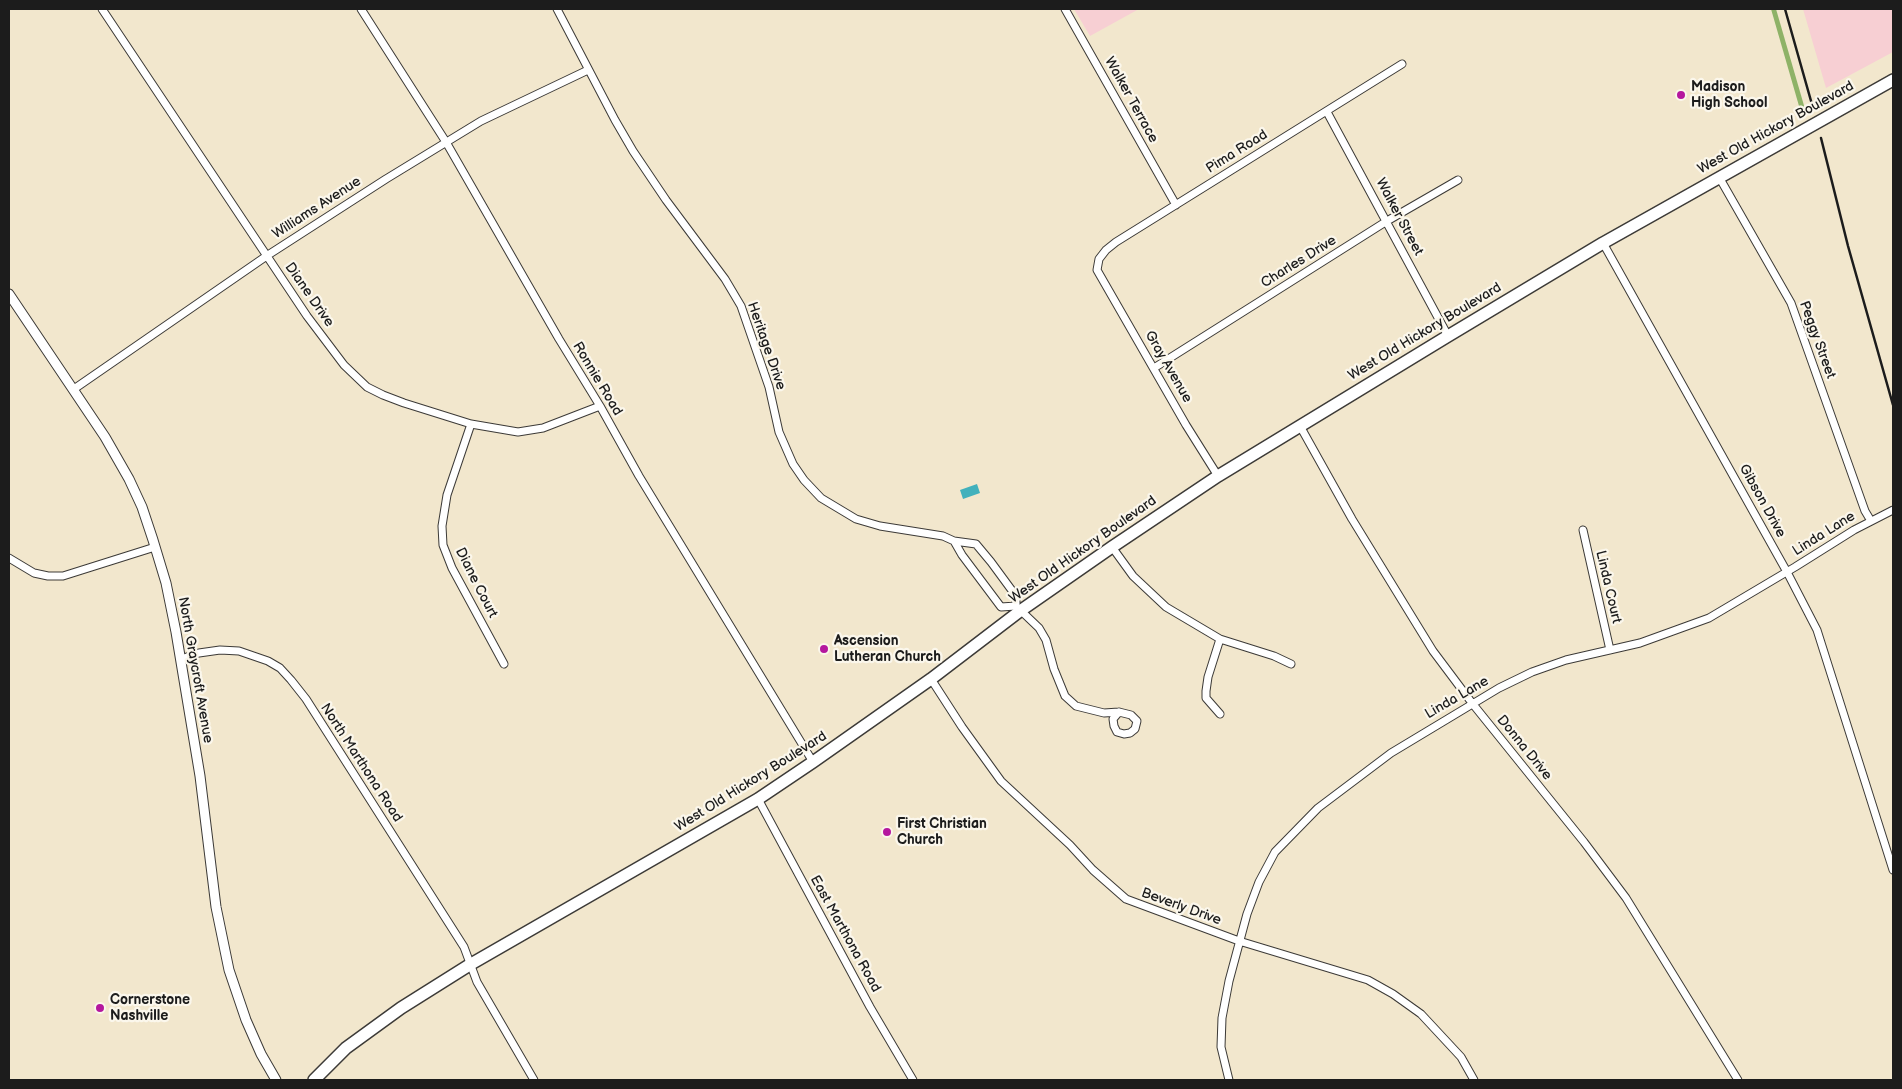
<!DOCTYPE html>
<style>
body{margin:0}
#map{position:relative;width:1902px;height:1089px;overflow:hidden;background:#f2e7cd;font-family:"Balsamiq Sans",sans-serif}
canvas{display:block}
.frame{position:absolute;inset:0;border:10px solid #1c1c1c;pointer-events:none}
</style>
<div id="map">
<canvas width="1902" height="1089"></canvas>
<div class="frame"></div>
</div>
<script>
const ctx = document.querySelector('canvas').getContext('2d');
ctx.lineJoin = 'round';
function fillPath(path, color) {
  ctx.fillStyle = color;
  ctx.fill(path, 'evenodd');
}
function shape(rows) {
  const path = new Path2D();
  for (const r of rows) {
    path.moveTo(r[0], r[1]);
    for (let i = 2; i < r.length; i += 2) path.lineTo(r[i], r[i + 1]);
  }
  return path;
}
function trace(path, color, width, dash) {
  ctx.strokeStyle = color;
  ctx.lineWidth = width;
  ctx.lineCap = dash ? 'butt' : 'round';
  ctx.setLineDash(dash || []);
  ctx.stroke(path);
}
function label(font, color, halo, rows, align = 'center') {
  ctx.font = font + ' "Balsamiq Sans",sans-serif';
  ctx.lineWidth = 4.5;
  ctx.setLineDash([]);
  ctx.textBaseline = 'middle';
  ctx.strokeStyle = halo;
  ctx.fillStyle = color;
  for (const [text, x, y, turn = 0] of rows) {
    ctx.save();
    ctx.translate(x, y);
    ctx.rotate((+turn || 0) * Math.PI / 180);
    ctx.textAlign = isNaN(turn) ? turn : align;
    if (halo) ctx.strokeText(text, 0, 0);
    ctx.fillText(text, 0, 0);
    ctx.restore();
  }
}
const built = shape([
 [1074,9,1139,9,1090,36],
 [1803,9,1893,9,1893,52,1826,88]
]);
const forest = shape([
 [1771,9,1776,9,1805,109,1799,106]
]);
const water = shape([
 [977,484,980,493,963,499,960,490]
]);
const minor = shape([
 [102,9,307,316,344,365,367,387,383,395,404,403,471,424,518,432,543,428,600,406],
 [361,9,446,142,559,339,600,406,639,476,813,762],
 [557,9,615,120,633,151,666,200,725,279,741,306,769,387,779,432,793,464,804,480,821,498,856,519,880,526,943,536,954,541,976,544,991,562,1016,596,1016,606,1039,628,1046,640,1054,669,1065,696,1076,706,1104,713,1119,712,1131,715,1137,721,1135,729,1130,733,1124,734,1117,732,1114,726,1113,719,1119,712],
 [1065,9,1176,205],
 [1327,112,1448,336],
 [1719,177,1791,303,1865,511,1871,521],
 [1603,243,1787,572,1817,630,1893,870],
 [1154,368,1387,221,1458,180],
 [74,389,268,255,386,179,481,121,588,70],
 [471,424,447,495,442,526,443,545,452,568,504,664],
 [1300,426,1352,519,1433,651,1472,703,1584,842,1626,898,1738,1080],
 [1218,476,1186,425,1097,270,1099,259,1106,250,1116,242,1402,64],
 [1583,530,1610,650],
 [954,541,962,555,1001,607,1016,606],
 [1112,547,1133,576,1166,607,1220,639,1274,656,1291,664],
 [9,558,34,573,48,576,63,576,155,547],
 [1220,639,1208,677,1206,691,1206,698,1220,714],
 [181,659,199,653,220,650,239,651,268,661,280,668,291,680,306,699,464,947,477,982,534,1080],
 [931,679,962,727,1001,781,1070,845,1093,870,1126,899,1239,941,1368,980,1393,994,1421,1014,1461,1057,1474,1080],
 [758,799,870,1007,913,1080],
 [1229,1080,1221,1047,1222,1018,1229,981,1247,914,1259,882,1275,852,1318,808,1391,753,1499,688,1532,672,1566,660,1640,643,1709,618,1795,567,1854,530,1893,510]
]);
const tertiary = shape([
 [9,294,105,437,129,479,142,507,153,540,166,583,176,632,200,776,216,907,229,970,246,1020,261,1054,276,1080]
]);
const primary = shape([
 [314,1080,346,1048,401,1008,471,964,758,799,813,762,931,679,1020,611,1112,547,1218,476,1448,336,1603,243,1893,80]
]);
const rail = shape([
 [1785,9,1813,108],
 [1821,138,1848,246,1893,405]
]);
const markers = [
 [1681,95,5,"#b5179e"],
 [824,649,5,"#b5179e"],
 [887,832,5,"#b5179e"],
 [100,1008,5,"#b5179e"]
];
const poiNames = [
 ["Madison",1691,87],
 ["High School",1691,103],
 ["Ascension",834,641],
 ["Lutheran Church",834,657],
 ["First Christian",897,824],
 ["Church",897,840],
 ["Cornerstone",110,1000],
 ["Nashville",110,1016]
];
const streetNames = [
 ["Walker Terrace",1131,100,61],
 ["West Old Hickory Boulevard",1776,128,-29],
 ["Pima Road",1237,152,-32],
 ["Williams Avenue",317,208,-33],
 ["Walker Street",1399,217,62],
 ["Charles Drive",1299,262,-32],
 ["Diane Drive",309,295,55],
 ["West Old Hickory Boulevard",1425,332,-31],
 ["Peggy Street",1817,340,70],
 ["Heritage Drive",766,346,71],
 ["Gray Avenue",1168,367,60],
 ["Ronnie Road",597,379,59],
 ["Gibson Drive",1762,501,61],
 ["Linda Lane",1824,534,-32],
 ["West Old Hickory Boulevard",1083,550,-35],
 ["Diane Court",476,583,63],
 ["Linda Court",1608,587,77],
 ["North Graycroft Avenue",195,670,80],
 ["Linda Lane",1457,698,-30],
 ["Donna Drive",1524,748,51],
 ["North Marthona Road",361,763,57],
 ["West Old Hickory Boulevard",751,782,-32],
 ["Beverly Drive",1181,907,20],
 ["East Marthona Road",845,934,61]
];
fillPath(built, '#f7cfd3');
fillPath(forest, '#8eb267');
fillPath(water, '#42b1bc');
trace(minor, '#3c3a37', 9);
trace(tertiary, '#3c3a37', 11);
trace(primary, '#3c3a37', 14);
trace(minor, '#fff', 7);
trace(tertiary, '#fff', 9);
trace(primary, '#fff', 11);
trace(rail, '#1c1c1c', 2.5);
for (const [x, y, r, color] of markers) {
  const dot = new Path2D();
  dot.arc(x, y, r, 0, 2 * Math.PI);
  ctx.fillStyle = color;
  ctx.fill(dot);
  trace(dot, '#fbf7ec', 2);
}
label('bold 14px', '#1c1c1c', '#fbf7ec', poiNames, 'left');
label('14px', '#1c1c1c', '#fbf7ec', streetNames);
</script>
